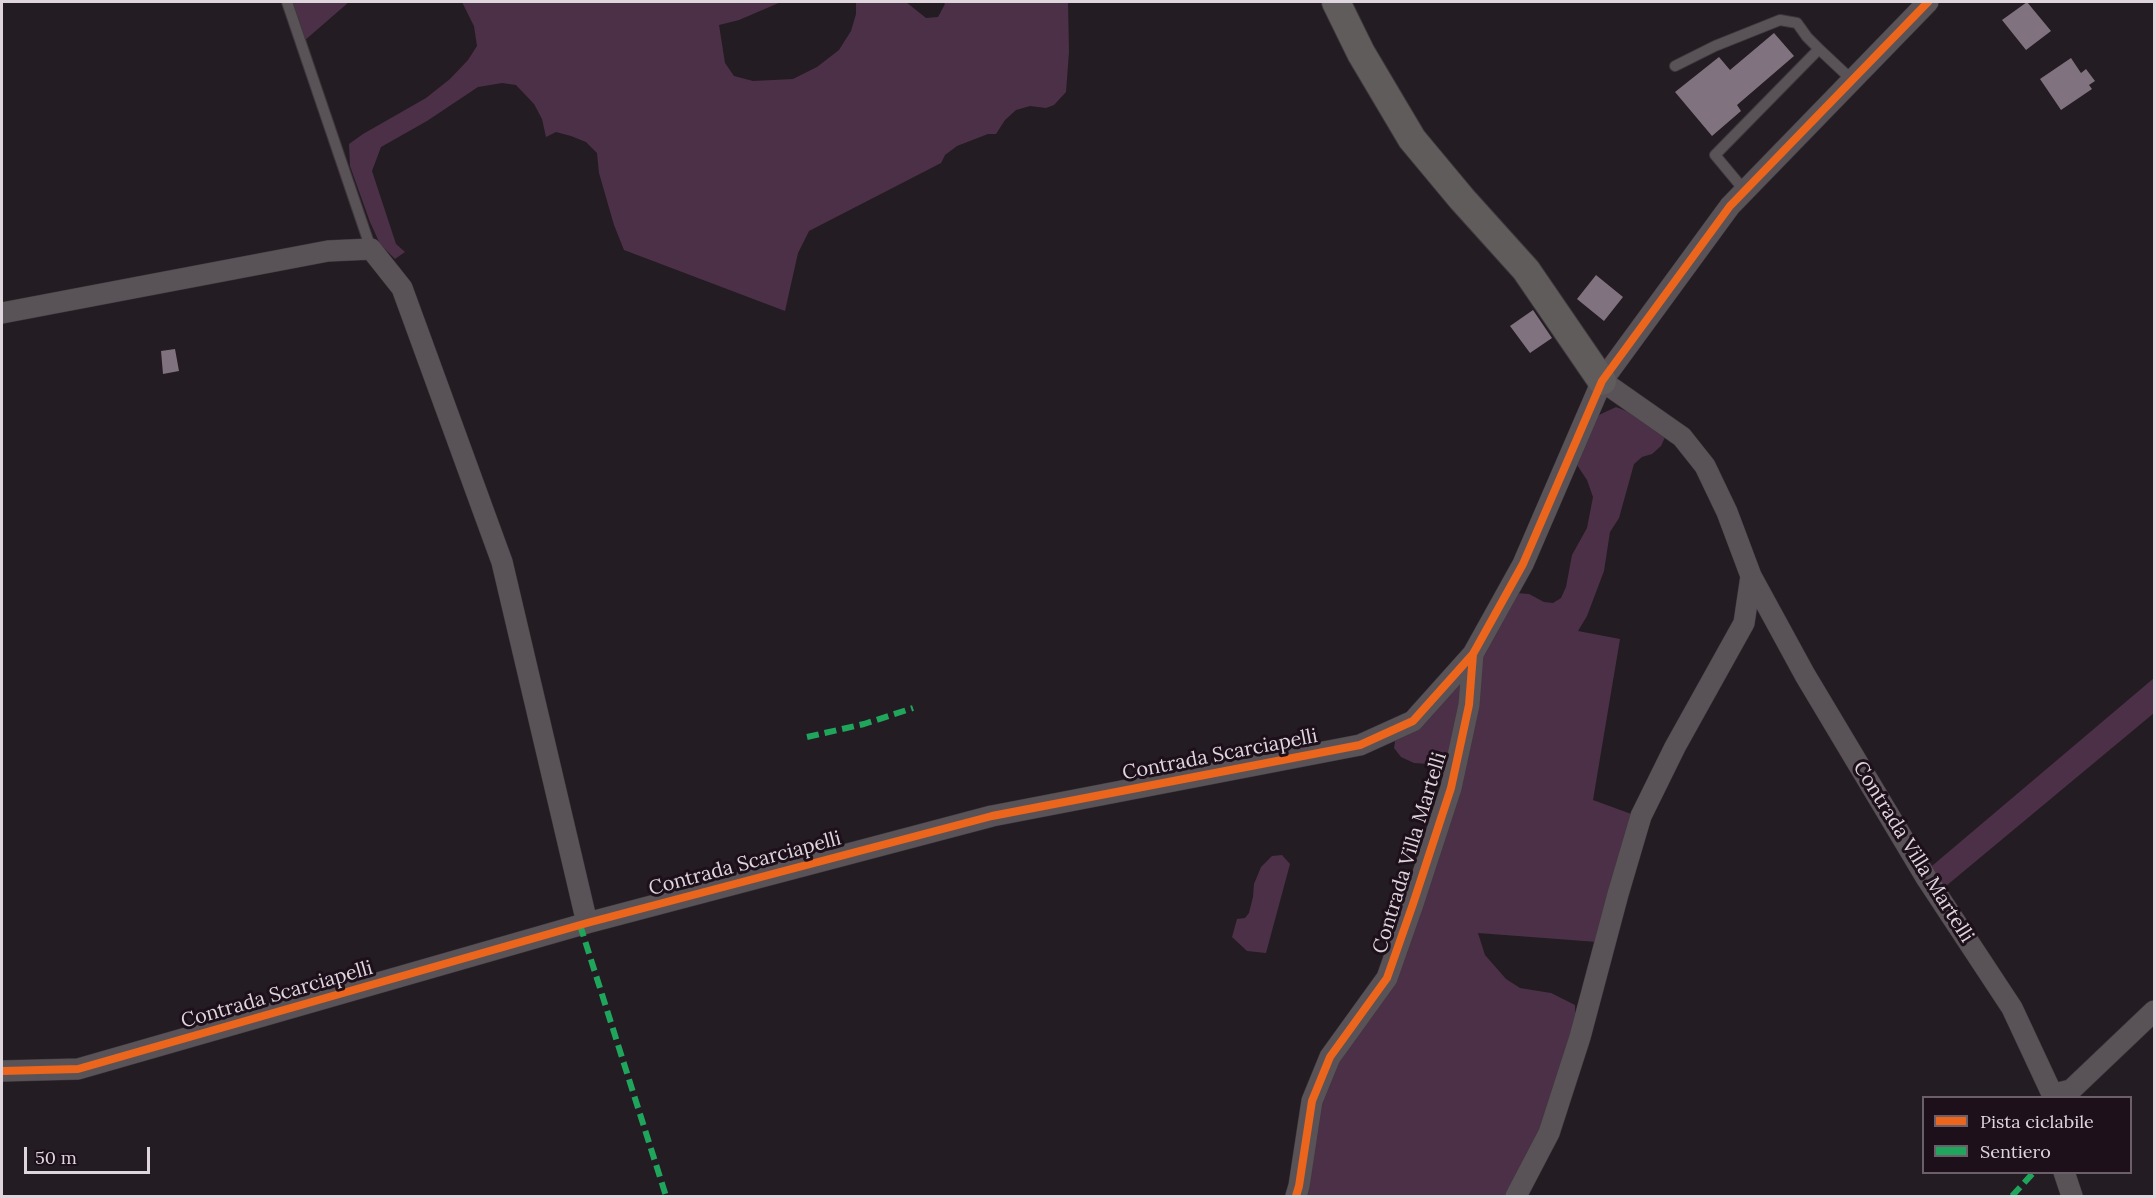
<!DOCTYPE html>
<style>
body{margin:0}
#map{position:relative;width:2156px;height:1198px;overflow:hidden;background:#231c22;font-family:Lora,serif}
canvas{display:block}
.frame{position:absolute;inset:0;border:3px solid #dfd6dd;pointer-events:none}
.legend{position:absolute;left:1922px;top:1096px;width:210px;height:78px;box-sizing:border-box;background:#1d101b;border:2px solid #6b5f69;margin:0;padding:8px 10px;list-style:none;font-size:18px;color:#dfd6dd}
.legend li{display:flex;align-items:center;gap:12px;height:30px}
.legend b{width:30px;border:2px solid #6b5f69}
.scale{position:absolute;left:24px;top:1147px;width:126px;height:27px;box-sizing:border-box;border:3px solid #dfd6dd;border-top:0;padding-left:8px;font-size:18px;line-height:21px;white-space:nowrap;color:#dfd6dd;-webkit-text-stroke:4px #1d101b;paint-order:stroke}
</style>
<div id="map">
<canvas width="2156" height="1198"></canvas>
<div class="frame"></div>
<ul class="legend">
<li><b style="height:8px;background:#eb651d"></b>Pista ciclabile</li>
<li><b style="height:8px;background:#20a55d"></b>Sentiero</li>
</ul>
<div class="scale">50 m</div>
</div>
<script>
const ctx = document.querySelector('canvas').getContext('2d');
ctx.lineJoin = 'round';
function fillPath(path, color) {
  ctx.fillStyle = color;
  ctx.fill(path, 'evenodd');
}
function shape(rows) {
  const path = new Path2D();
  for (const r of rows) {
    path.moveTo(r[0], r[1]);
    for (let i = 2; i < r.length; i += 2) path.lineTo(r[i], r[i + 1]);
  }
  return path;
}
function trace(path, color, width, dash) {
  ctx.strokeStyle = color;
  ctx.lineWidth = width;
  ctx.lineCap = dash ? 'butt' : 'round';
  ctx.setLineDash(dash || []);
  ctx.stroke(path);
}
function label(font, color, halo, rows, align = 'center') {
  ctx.font = font + ' Lora,serif';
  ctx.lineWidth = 6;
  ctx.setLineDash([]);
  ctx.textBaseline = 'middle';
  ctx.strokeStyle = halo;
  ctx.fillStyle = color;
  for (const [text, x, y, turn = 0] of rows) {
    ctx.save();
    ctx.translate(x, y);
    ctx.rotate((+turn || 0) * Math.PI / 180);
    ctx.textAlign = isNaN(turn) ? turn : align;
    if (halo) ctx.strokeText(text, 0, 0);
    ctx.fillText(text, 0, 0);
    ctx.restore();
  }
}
const green = shape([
 [289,2,349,2,304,41],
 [462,2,781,2,739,20,719,25,725,63,734,76,753,81,793,79,817,67,839,50,851,31,856,14,856,2,906,2,926,18,938,17,945,4,943,2,1068,2,1069,52,1066,92,1054,105,1046,108,1030,106,1016,110,1005,120,996,134,988,134,957,146,945,155,941,163,809,231,798,253,785,311,624,250,614,225,599,173,597,153,586,142,571,136,556,132,546,137,542,119,534,104,516,85,502,83,478,87,427,121,381,147,372,171,396,244,405,252,395,259,380,244,370,222,350,166,349,144,363,134,426,98,450,79,468,60,477,46,474,26],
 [1616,407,1639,416,1666,435,1661,446,1652,454,1642,457,1634,464,1619,518,1610,532,1604,571,1587,616,1578,631,1620,639,1593,800,1634,815,1616,864,1597,942,1478,933,1485,955,1506,979,1520,988,1551,993,1575,1005,1575,1022,1537,1143,1509,1196,1299,1196,1323,1084,1361,1020,1458,774,1429,764,1414,763,1401,757,1394,748,1396,735,1516,593,1529,594,1544,602,1553,603,1561,598,1566,587,1572,555,1587,528,1593,497,1587,480,1575,462,1582,439,1599,415],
 [2154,678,2154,713,1940,891,1926,871],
 [1282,855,1290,864,1266,953,1247,951,1232,937,1237,919,1245,918,1249,913,1253,897,1254,884,1261,867,1272,856]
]);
const building = shape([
 [2027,2,2051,31,2026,50,2002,20],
 [1774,33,1794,56,1737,105,1741,111,1712,136,1675,92,1719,57,1730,70],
 [2071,58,2081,73,2086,69,2095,81,2089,85,2092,89,2061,110,2040,79],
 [1596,275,1623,297,1604,321,1577,299],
 [1533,310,1552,338,1530,353,1510,326],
 [175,349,179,371,163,374,161,351]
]);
const lane = shape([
 [287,2,371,249],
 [1675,66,1715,46,1780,20,1797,23,1807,37,1819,49],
 [1745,191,1715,155,1819,49,1852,80]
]);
const street = shape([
 [2,313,328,251,371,249,402,288,502,562,587,923],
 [1602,381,1682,437,1705,466,1727,512,1751,576,1805,675,1927,879,2012,1008,2054,1098],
 [2,1071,78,1069,587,923,992,816,1360,745,1413,721,1473,654],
 [2054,1094,2071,1090,2154,1011],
 [2064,1172,2072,1196],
 [1296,1196,1299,1186,1312,1101,1330,1057,1387,978,1413,904,1451,788,1469,705,1473,654,1523,564,1602,381,1730,206,1928,2],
 [1516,1196,1549,1133,1580,1037,1618,894,1641,816,1675,747,1744,623,1751,576]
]);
const secondary = shape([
 [1336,2,1361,53,1412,139,1462,199,1526,270,1602,381]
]);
const quiet = shape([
 [807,737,864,724,913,708],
 [580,925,666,1196],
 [2012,1196,2034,1172]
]);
const cycleway = shape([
 [2,1071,78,1069,587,923,992,816,1360,745,1413,721,1473,654],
 [1296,1196,1299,1186,1312,1101,1330,1057,1387,978,1413,904,1451,788,1469,705,1473,654,1523,564,1602,381,1730,206,1928,2]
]);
const streetNames = [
 ["Contrada Scarciapelli",1220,755,-11],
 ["Contrada Villa Martelli",1913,852,58],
 ["Contrada Villa Martelli",1410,853,-73],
 ["Contrada Scarciapelli",745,864,-15],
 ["Contrada Scarciapelli",277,995,-16]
];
fillPath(green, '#4c3047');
fillPath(building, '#80727e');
trace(lane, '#3e383d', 12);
trace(street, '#3e383d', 22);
trace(secondary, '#3e383d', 30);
trace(lane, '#595358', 10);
trace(street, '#595358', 21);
trace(secondary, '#615c5c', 28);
trace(quiet, '#20a55d', 6, [12, 6]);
trace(cycleway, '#eb651d', 8);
label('20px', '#dfd6dd', '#1d101b', streetNames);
</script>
